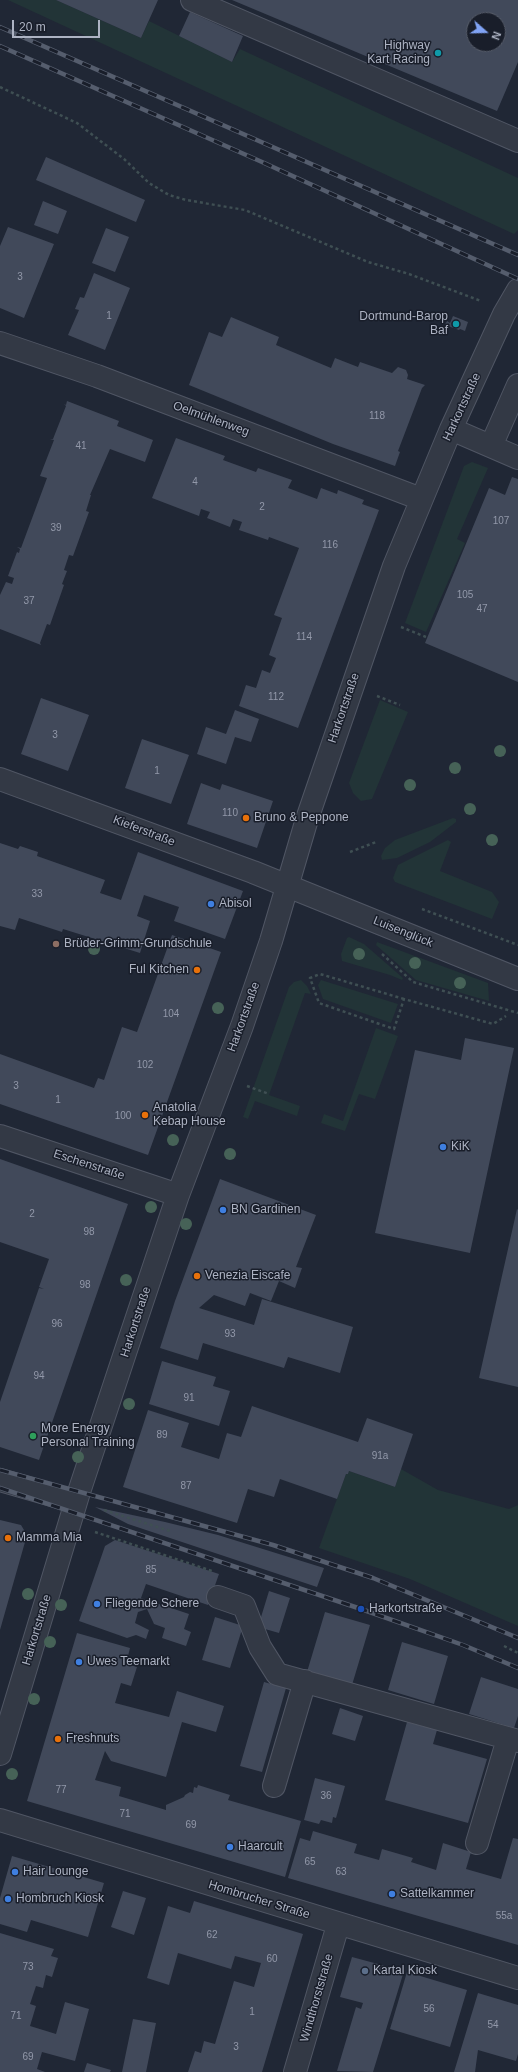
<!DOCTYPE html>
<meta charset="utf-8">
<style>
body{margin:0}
#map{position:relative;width:518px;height:2072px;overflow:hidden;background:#202735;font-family:Helvetica,sans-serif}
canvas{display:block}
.north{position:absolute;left:466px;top:12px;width:40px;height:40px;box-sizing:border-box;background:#191e2a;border:1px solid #545a67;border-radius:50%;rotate:110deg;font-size:11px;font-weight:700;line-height:16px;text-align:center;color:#adb3c3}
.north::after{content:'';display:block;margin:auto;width:14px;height:18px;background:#80a3f4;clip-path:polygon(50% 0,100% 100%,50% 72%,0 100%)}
.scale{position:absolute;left:12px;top:20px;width:88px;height:18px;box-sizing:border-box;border:2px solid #adb3c3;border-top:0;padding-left:5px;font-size:12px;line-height:14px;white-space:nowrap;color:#adb3c3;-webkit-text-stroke:3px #191e2a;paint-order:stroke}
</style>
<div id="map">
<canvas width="518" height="2072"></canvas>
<div class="north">N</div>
<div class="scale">20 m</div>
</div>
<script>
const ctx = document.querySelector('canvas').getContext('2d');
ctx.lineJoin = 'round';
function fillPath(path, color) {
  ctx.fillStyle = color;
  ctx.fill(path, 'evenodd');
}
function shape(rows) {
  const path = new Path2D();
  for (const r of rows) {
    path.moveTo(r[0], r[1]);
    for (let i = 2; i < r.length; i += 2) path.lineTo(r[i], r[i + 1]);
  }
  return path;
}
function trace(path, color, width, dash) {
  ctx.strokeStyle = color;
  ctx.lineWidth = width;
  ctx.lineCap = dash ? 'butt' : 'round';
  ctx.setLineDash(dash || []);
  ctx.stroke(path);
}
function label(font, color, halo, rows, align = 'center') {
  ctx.font = font + ' Helvetica,sans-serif';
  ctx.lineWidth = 3;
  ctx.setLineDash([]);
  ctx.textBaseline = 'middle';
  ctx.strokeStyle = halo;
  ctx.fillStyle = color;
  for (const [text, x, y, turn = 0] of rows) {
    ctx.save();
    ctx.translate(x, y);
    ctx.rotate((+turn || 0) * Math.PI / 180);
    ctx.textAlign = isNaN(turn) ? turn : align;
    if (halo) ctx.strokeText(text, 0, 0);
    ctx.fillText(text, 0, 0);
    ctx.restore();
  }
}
const green = shape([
 [8,0,56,0,141,38,149,21,232,62,240,49,518,178,518,230,514,234],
 [472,462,488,468,457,539,465,543,426,632,405,623,464,466],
 [380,700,408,712,372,799,361,801,353,793,349,783],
 [453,818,456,819,456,822,430,842,397,858,382,860,381,856,385,848,395,840],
 [448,840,451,842,440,871,492,892,499,902,492,919,395,882,393,878,398,865],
 [349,937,364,944,403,978,402,980,390,975,342,961,341,954,347,938],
 [377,942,488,983,489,1001,416,980,376,945],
 [301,980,307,986,311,994,305,993,269,1095,300,1106,297,1116,255,1101,248,1119,243,1117,289,987,294,982],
 [321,980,398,1004,391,1023,323,999,318,985],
 [376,1028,398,1036,375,1099,359,1094,345,1131,321,1123,324,1114,343,1121],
 [401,1469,438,1490,509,1509,518,1505,518,1626,410,1579,319,1548,346,1474,348,1474,349,1471,395,1487]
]);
const building = shape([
 [56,0,158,0,141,38],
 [232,0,518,0,518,62,497,111],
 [474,20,498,20,498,44,474,44],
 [190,12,243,36,232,62,179,36],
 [46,157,145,200,136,222,36,180],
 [43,201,67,211,58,234,34,225],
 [8,227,54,244,24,318,0,308,0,246],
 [106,228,129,237,115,272,92,263],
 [94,273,130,288,105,350,68,335,79,310,75,309,80,297,84,298],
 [453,316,468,322,465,331,460,329,459,330,445,325,447,321,450,323],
 [231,317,279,337,276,345,331,368,335,358,358,367,360,362,392,373,398,367,406,370,408,375,407,379,425,385,422,388,398,451,400,452,395,466,333,444,189,385,209,332,222,337],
 [67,401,119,421,117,426,153,440,145,462,110,449,90,495,91,495,86,511,89,512,73,556,69,555,64,570,67,571,62,584,64,585,50,625,47,624,40,643,41,645,0,629,0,595,6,582,12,584,14,578,8,576,17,552,19,553,20,549,17,547,21,548,47,478,40,476,54,440,50,439,53,439,66,406,64,404,66,405],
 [176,438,225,456,223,460,256,472,258,468,292,480,288,488,317,499,321,488,337,494,338,490,364,500,362,504,379,510,298,728,239,706,246,685,256,688,262,670,270,673,276,658,269,655,282,618,274,615,299,548,269,537,268,540,239,530,242,522,233,519,230,527,207,518,210,512,201,509,199,516,152,498],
 [512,477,518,479,518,682,425,643,489,488,505,495],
 [41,698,89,715,68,771,21,754],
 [235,710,259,719,251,742,235,737,226,764,197,754,206,727,226,734],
 [142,739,189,755,171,804,125,788],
 [201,783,220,790,222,784,273,801,257,848,187,824],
 [0,843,18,849,20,846,38,852,37,856,105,880,100,893,121,900,138,852,243,891,225,939,174,921,179,907,144,895,137,916,150,921,140,953,63,929,62,932,19,918,15,930,0,926],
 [172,935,221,952,148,1155,0,1104,0,1054,94,1088,98,1078,104,1080,122,1027,137,1032],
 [465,1038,514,1048,470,1253,375,1233,415,1050,461,1060],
 [0,1159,128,1204,39,1460,0,1447,0,1402,39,1288,44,1289,39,1287,49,1259,0,1242],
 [220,1179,316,1215,296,1267,302,1268,295,1288,279,1281,271,1301,250,1293,245,1306,214,1295,199,1308,254,1325,262,1299,353,1327,340,1373,288,1357,284,1368,203,1343,198,1360,160,1348,175,1301],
 [517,1209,518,1210,518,1387,479,1378],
 [162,1361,216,1377,213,1386,230,1391,219,1426,149,1404],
 [252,1406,358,1442,367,1418,413,1434,395,1487,349,1471,348,1474,346,1474,337,1499,280,1479,274,1497,248,1489,237,1523,123,1487,148,1410,189,1423,181,1447,219,1459,227,1433,241,1437],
 [95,1507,165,1522,218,1535,324,1568,317,1587,128,1524],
 [0,1520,21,1525,27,1535,0,1630],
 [115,1540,219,1574,208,1605,146,1584,141,1598,189,1614,184,1629,191,1632,186,1646,162,1638,165,1628,154,1624,147,1609,138,1612,135,1623,149,1630,146,1639,136,1635,127,1638,79,1621,105,1546],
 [269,1591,290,1598,279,1633,258,1627],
 [325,1612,370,1625,352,1685,307,1672],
 [215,1617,243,1626,230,1668,202,1660],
 [77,1633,130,1648,126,1664,137,1667,131,1686,121,1683,115,1703,169,1717,177,1691,224,1706,216,1732,182,1722,166,1777,111,1761,105,1751,95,1780,121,1787,119,1796,166,1810,166,1805,184,1797,185,1795,190,1792,193,1793,194,1787,197,1788,198,1785,230,1795,228,1800,301,1821,285,1877,27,1801],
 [402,1642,448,1656,434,1704,388,1690],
 [481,1677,518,1689,518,1716,514,1728,469,1714],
 [264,1682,286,1688,262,1772,240,1766],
 [340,1708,363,1716,355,1741,332,1734],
 [407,1722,437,1730,433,1744,487,1759,468,1823,385,1800],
 [315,1778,345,1786,336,1818,333,1817,332,1823,321,1820,319,1824,304,1820],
 [313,1831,357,1844,354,1853,379,1860,382,1849,413,1858,411,1862,436,1870,443,1843,471,1852,466,1869,501,1879,513,1838,518,1839,518,1945,288,1878,300,1838,310,1841],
 [12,1856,104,1883,88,1937,31,1920,27,1932,0,1924,0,1898],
 [123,1891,146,1898,134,1935,111,1927],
 [194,1901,303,1934,262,2072,188,2072,195,2051,201,2053,204,2041,215,2044,234,1981,254,1987,261,1963,235,1956,231,1969,178,1953,169,1985,147,1978,168,1906,190,1913],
 [0,1933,54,1949,51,1956,58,1958,52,1977,46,1975,43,1988,36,1986,30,2004,36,2006,30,2026,56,2034,65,2002,89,2009,75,2061,42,2052,37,2069,45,2072,0,2072],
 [352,1957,404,1971,373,2072,337,2071,356,2007,361,2009,363,2003,340,1997],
 [407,1972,467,1990,450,2047,390,2029],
 [478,1993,518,2005,518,2054,516,2061,478,2050,475,2072,454,2072],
 [133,2019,156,2023,146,2072,122,2072],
 [87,2063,111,2070,110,2072,84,2072]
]);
const path = shape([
 [0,87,77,123,124,159,149,183,169,195,186,200,245,210,368,262,409,274,481,301],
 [401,627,426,637],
 [377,696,400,705],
 [350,852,376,842],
 [422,909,518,945],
 [382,954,413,982,518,1013],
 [404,999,320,974,310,978,319,1003,394,1029,404,999,493,1024,506,1016],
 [247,1086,269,1094],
 [104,1510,170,1531],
 [95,1532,212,1571],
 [504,1646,518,1653]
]);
const minor = shape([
 [192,0,518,141],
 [0,343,97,376,421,499],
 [451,429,518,458],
 [491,446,518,385],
 [0,779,253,872,518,979],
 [0,1136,178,1195],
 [0,1480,76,1502],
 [218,1597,244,1606,260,1647,277,1674,518,1741],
 [0,1754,79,1492,126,1350,178,1195,242,1026,271,941,307,819,394,566,451,429,504,314,518,290],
 [274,1786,305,1681],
 [0,1820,518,1978],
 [477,1843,508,1739],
 [295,2072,338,1925]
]);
const rail = shape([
 [0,27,518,255],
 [0,46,262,162,518,279],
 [0,1470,273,1545,373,1578,518,1638],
 [0,1488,361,1609,463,1645,518,1668]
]);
const trees = [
 [500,751],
 [455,768],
 [410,785],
 [470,809],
 [492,840],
 [94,949],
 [359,954],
 [415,963],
 [460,983],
 [218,1008],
 [173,1140],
 [230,1154],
 [151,1207],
 [186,1224],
 [126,1280],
 [129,1404],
 [78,1457],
 [28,1594],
 [61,1605],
 [50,1642],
 [34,1699],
 [12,1774]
];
const markers = [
 [438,53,4,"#0f9aa8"],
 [456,324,4,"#0f9aa8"],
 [246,818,4,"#e8710a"],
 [211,904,4,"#3f7fe0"],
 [56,944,4,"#8d6e63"],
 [197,970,4,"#e8710a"],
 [145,1115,4,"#e8710a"],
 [443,1147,4,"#3f7fe0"],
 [223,1210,4,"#3f7fe0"],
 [197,1276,4,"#e8710a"],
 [33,1436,4,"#2e9e5b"],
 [8,1538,4,"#e8710a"],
 [97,1604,4,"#3f7fe0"],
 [361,1609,4,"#1a4fb4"],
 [79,1662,4,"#3f7fe0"],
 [58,1739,4,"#e8710a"],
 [230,1847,4,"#3f7fe0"],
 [15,1872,4,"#3f7fe0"],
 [392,1894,4,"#3f7fe0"],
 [8,1899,4,"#3f7fe0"],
 [365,1971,4,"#5c6f8a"]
];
const numberNames = [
 ["3",20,277],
 ["1",109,316],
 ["118",377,416],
 ["41",81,446],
 ["4",195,482],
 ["2",262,507],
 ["107",501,521],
 ["39",56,528],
 ["116",330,545],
 ["105",465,595],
 ["37",29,601],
 ["47",482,609],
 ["114",304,637],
 ["112",276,697],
 ["3",55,735],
 ["1",157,771],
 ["110",230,813],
 ["33",37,894],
 ["104",171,1014],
 ["102",145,1065],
 ["3",16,1086],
 ["1",58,1100],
 ["100",123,1116],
 ["2",32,1214],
 ["98",89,1232],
 ["98",85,1285],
 ["96",57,1324],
 ["93",230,1334],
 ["94",39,1376],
 ["91",189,1398],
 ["89",162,1435],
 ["91a",380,1456],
 ["87",186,1486],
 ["85",151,1570],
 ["77",61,1790],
 ["36",326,1796],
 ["71",125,1814],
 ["69",191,1825],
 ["65",310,1862],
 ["63",341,1872],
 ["55a",504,1916],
 ["62",212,1935],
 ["60",272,1959],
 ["73",28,1967],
 ["56",429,2009],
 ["1",252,2012],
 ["71",16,2016],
 ["54",493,2025],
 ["3",236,2047],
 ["69",28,2057]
];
const poiNames = [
 ["Highway",430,46,"right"],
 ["Kart Racing",430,60,"right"],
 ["Dortmund-Barop",448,317,"right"],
 ["Baf",448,331,"right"],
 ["Bruno & Peppone",254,818],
 ["Abisol",219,904],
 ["Brüder-Grimm-Grundschule",64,944],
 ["Ful Kitchen",189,970,"right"],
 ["Anatolia",153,1108],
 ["Kebap House",153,1122],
 ["KiK",451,1147],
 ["BN Gardinen",231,1210],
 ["Venezia Eiscafe",205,1276],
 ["More Energy",41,1429],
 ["Personal Training",41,1443],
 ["Mamma Mia",16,1538],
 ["Fliegende Schere",105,1604],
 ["Harkortstraße",369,1609],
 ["Uwes Teemarkt",87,1662],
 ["Freshnuts",66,1739],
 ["Haarcult",238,1847],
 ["Hair Lounge",23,1872],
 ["Sattelkammer",400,1894],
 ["Hombruch Kiosk",16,1899],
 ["Kartal Kiosk",373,1971]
];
const streetNames = [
 ["Harkortstraße",462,407,-65],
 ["Oelmühlenweg",211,419,20],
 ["Harkortstraße",344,708,-71],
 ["Kieferstraße",144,831,21],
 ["Luisenglück",403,932,22],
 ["Harkortstraße",244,1017,-70],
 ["Eschenstraße",89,1165,18],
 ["Harkortstraße",136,1322,-72],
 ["Harkortstraße",37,1630,-73],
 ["Hombrucher Straße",259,1900,17],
 ["Windthorststraße",317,1998,-74]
];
fillPath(green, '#223437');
fillPath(building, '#41495a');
trace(minor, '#505664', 24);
trace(path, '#3f4f53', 2.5, [3, 3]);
trace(minor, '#333945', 22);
trace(rail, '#555d6d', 4.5);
trace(rail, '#191e2a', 3, [9]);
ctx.fillStyle = '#466257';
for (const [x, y] of trees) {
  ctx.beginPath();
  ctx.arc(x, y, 6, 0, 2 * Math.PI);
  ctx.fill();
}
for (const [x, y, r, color] of markers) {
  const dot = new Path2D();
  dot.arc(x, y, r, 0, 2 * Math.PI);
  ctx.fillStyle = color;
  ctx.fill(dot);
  trace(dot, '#191e2a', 1.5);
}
label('10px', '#9298a9', null, numberNames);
label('12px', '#adb3c3', '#191e2a', poiNames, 'left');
label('12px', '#adb3c3', '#191e2a', streetNames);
</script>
